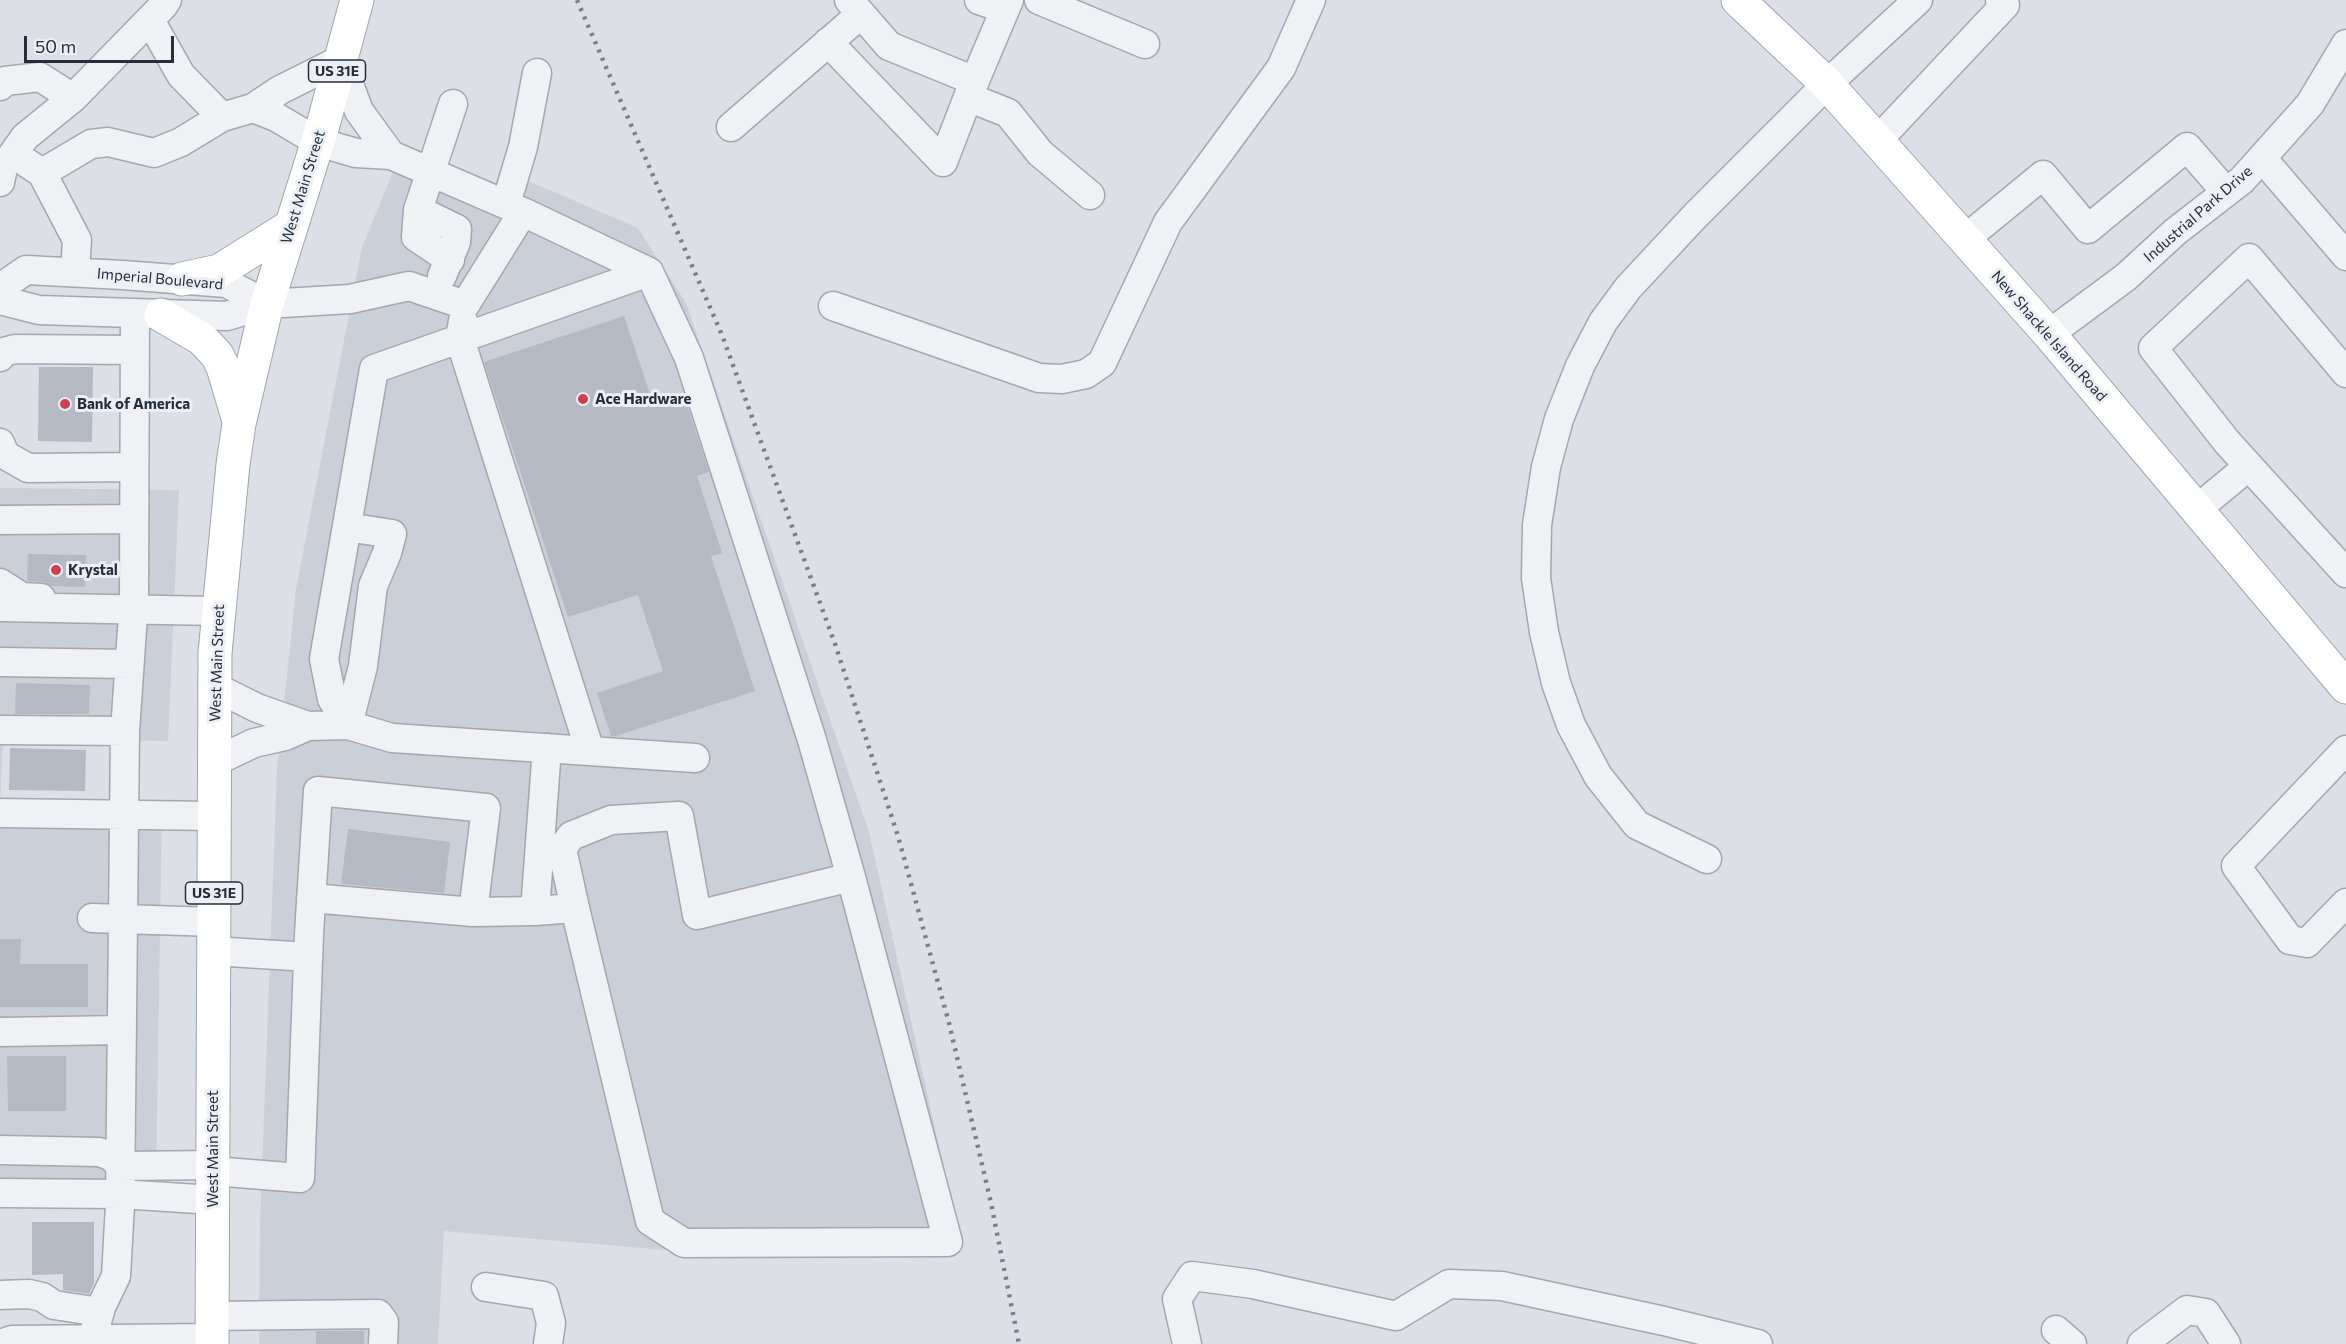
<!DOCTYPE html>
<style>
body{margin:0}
#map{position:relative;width:2346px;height:1344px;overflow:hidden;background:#dce0e6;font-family:Commissioner,sans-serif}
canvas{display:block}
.scale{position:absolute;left:24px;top:36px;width:150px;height:27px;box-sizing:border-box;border:3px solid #262e3d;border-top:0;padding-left:8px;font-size:18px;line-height:21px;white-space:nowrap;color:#262e3d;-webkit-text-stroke:4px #eceff4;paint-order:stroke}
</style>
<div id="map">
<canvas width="2346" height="1344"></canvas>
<div class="scale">50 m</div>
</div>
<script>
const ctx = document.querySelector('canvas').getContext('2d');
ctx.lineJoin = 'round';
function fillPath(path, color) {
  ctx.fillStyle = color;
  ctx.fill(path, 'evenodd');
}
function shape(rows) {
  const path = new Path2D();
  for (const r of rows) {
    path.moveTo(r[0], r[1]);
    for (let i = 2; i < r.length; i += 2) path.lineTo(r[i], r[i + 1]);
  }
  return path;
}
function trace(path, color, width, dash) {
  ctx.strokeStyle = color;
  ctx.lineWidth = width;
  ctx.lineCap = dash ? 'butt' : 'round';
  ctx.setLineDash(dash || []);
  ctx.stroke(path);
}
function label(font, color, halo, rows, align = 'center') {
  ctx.font = font + ' Commissioner,sans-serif';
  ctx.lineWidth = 6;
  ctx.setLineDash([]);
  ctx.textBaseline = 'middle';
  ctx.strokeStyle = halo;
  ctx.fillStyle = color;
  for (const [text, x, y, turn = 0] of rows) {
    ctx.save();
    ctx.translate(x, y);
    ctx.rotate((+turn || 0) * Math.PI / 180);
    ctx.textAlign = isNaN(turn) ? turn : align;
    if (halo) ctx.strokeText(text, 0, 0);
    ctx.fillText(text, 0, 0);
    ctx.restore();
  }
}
const built = shape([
 [393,172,506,222,526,180,638,228,686,303,869,832,962,1249,688,1252,444,1231,438,1344,259,1344,260,1223,277,770,296,589,362,247],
 [0,488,179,490,168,741,3,739,0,804,162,804,156,1185,0,1182]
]);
const building = shape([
 [624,316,653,403,683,393,709,472,697,476,722,553,711,556,755,691,616,736,611,736,597,693,663,671,638,595,568,617,484,362],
 [39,367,93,367,92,442,38,441],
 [28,554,86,555,85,587,52,586,42,582,27,581],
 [16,683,90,685,89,714,15,714],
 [10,748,86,750,85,791,9,790],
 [348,829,450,842,444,893,341,884],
 [0,939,21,939,20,964,88,964,88,1007,0,1007],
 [7,1056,66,1056,66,1111,8,1111],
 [32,1222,94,1222,94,1283,89,1294,63,1290,63,1274,32,1275],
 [316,1331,364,1331,364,1344,316,1344]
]);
const minor = shape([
 [849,0,889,46,975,81],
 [979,0,1005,9],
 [1039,0,1145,44],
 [150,20,181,75,222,117],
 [828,42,943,162,968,97,1009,0],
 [0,86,5,81,40,77,73,98],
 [968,97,1008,113,1040,153,1090,195],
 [253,108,276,117,318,142,356,153,391,155,523,212,649,272,689,358,812,740,851,877,697,915,679,816,611,820,571,836,562,849,575,908],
 [731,127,861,14],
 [1877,141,2005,5,2000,0],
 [2262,158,2346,256],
 [27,163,42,173,77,240,75,272],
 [42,173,91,144,108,142,154,153,181,142,222,117,253,108,280,90,340,60,359,111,391,155],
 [0,182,3,168,25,137,73,98,163,6,167,0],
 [506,204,523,147,537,73],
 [418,210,457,229,456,242,442,276],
 [1965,239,2043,175,2088,229,2187,147,2226,192],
 [450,260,416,237,418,210,453,104],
 [0,288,26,270,123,275,226,283,267,304],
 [0,300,39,310,227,316,267,304,350,299,409,286,465,305,523,212],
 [833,306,1039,378,1062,379,1086,374,1102,363,1168,222,1281,68,1311,0],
 [463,321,460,339,590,751],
 [2049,334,2126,277,2175,232,2242,180,2310,104,2346,44],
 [0,357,4,352,15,349,134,350],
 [2346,373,2249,258,2153,348,2227,442,2346,573],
 [0,443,5,455,28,468,134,467],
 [2197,509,2249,466],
 [0,520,134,519],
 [347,527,392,534,387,553,373,586,363,666,348,725],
 [0,583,22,597,41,598],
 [0,607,218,611],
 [0,662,129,664],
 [215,687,257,708,308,726,348,725,392,738,695,758],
 [348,725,332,699,324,659,374,369,649,272],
 [0,730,125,731],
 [547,748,535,911,575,908,650,1221,684,1243,948,1242,851,877],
 [2346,750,2236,866,2290,940,2307,943,2346,903],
 [214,762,254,743,285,736,308,726],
 [0,813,214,816],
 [1707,859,1637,825,1598,776,1571,725,1556,683,1544,632,1536,578,1537,525,1546,467,1559,419,1580,366,1603,322,1628,288,1695,216,1827,84,1918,0],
 [311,898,473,912],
 [92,918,214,922],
 [213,951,308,957],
 [0,1032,122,1030],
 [0,1150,99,1152,111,1156,120,1166,213,1165],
 [213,1171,300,1178,309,934,318,791,486,808,473,912,535,911],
 [0,1193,120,1194,213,1200],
 [486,1287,544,1296,551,1323,548,1344],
 [0,1295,29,1294,42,1297,54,1305,100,1312],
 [212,1316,378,1314,384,1322,383,1344],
 [2056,1330,2072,1344],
 [0,1344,12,1340,212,1338],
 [91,1344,101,1307,116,1276,120,1205,125,731,134,601,135,314],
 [1187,1344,1177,1299,1192,1276,1253,1284,1396,1316,1449,1284,1502,1286,1664,1321,1758,1344],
 [2142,1344,2187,1310,2206,1313,2226,1344]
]);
const major = shape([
 [1738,0,1827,84,2049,334,2346,687],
 [182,279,219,271,291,226],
 [161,315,202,339,217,355,223,367,239,421],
 [212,1344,215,653,233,464,239,424,267,304,323,125,357,0]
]);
const rail = shape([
 [577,0,722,335,835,644,898,836,949,1023,991,1203,1019,1344]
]);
const markers = [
 [583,399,6,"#cc4054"],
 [65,404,6,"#cc4054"],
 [56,570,6,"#cc4054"]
];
const shields = [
 [337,71,57],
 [214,893,57]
];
const shieldNames = [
 ["US 31E",337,71],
 ["US 31E",214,893]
];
const streetNames = [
 ["West Main Street",303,187,-73],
 ["Industrial Park Drive",2198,214,-41],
 ["Imperial Boulevard",160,279,5],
 ["New Shackle Island Road",2049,336,49],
 ["West Main Street",217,663,-88],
 ["West Main Street",213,1149,-90]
];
const poiNames = [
 ["Ace Hardware",595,399],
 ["Bank of America",77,404],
 ["Krystal",68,570]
];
fillPath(built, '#cacfd8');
fillPath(building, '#b4b9c3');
trace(minor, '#a2a7b0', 31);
trace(major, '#9ca4b2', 35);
trace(minor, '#eff1f5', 28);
trace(major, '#fff', 33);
trace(rail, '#767f90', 4.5, [3, 6]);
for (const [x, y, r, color] of markers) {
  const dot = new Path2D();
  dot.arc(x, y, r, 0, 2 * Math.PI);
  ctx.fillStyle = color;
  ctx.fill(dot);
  trace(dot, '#eceff4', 2);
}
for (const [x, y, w] of shields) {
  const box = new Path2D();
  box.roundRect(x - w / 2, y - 11, w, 22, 4.5);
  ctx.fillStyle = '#eceff4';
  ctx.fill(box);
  trace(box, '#262e3d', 1.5);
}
label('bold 14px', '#262e3d', null, shieldNames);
label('15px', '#262e3d', '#eceff4', streetNames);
label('bold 15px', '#262e3d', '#eceff4', poiNames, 'left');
</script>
